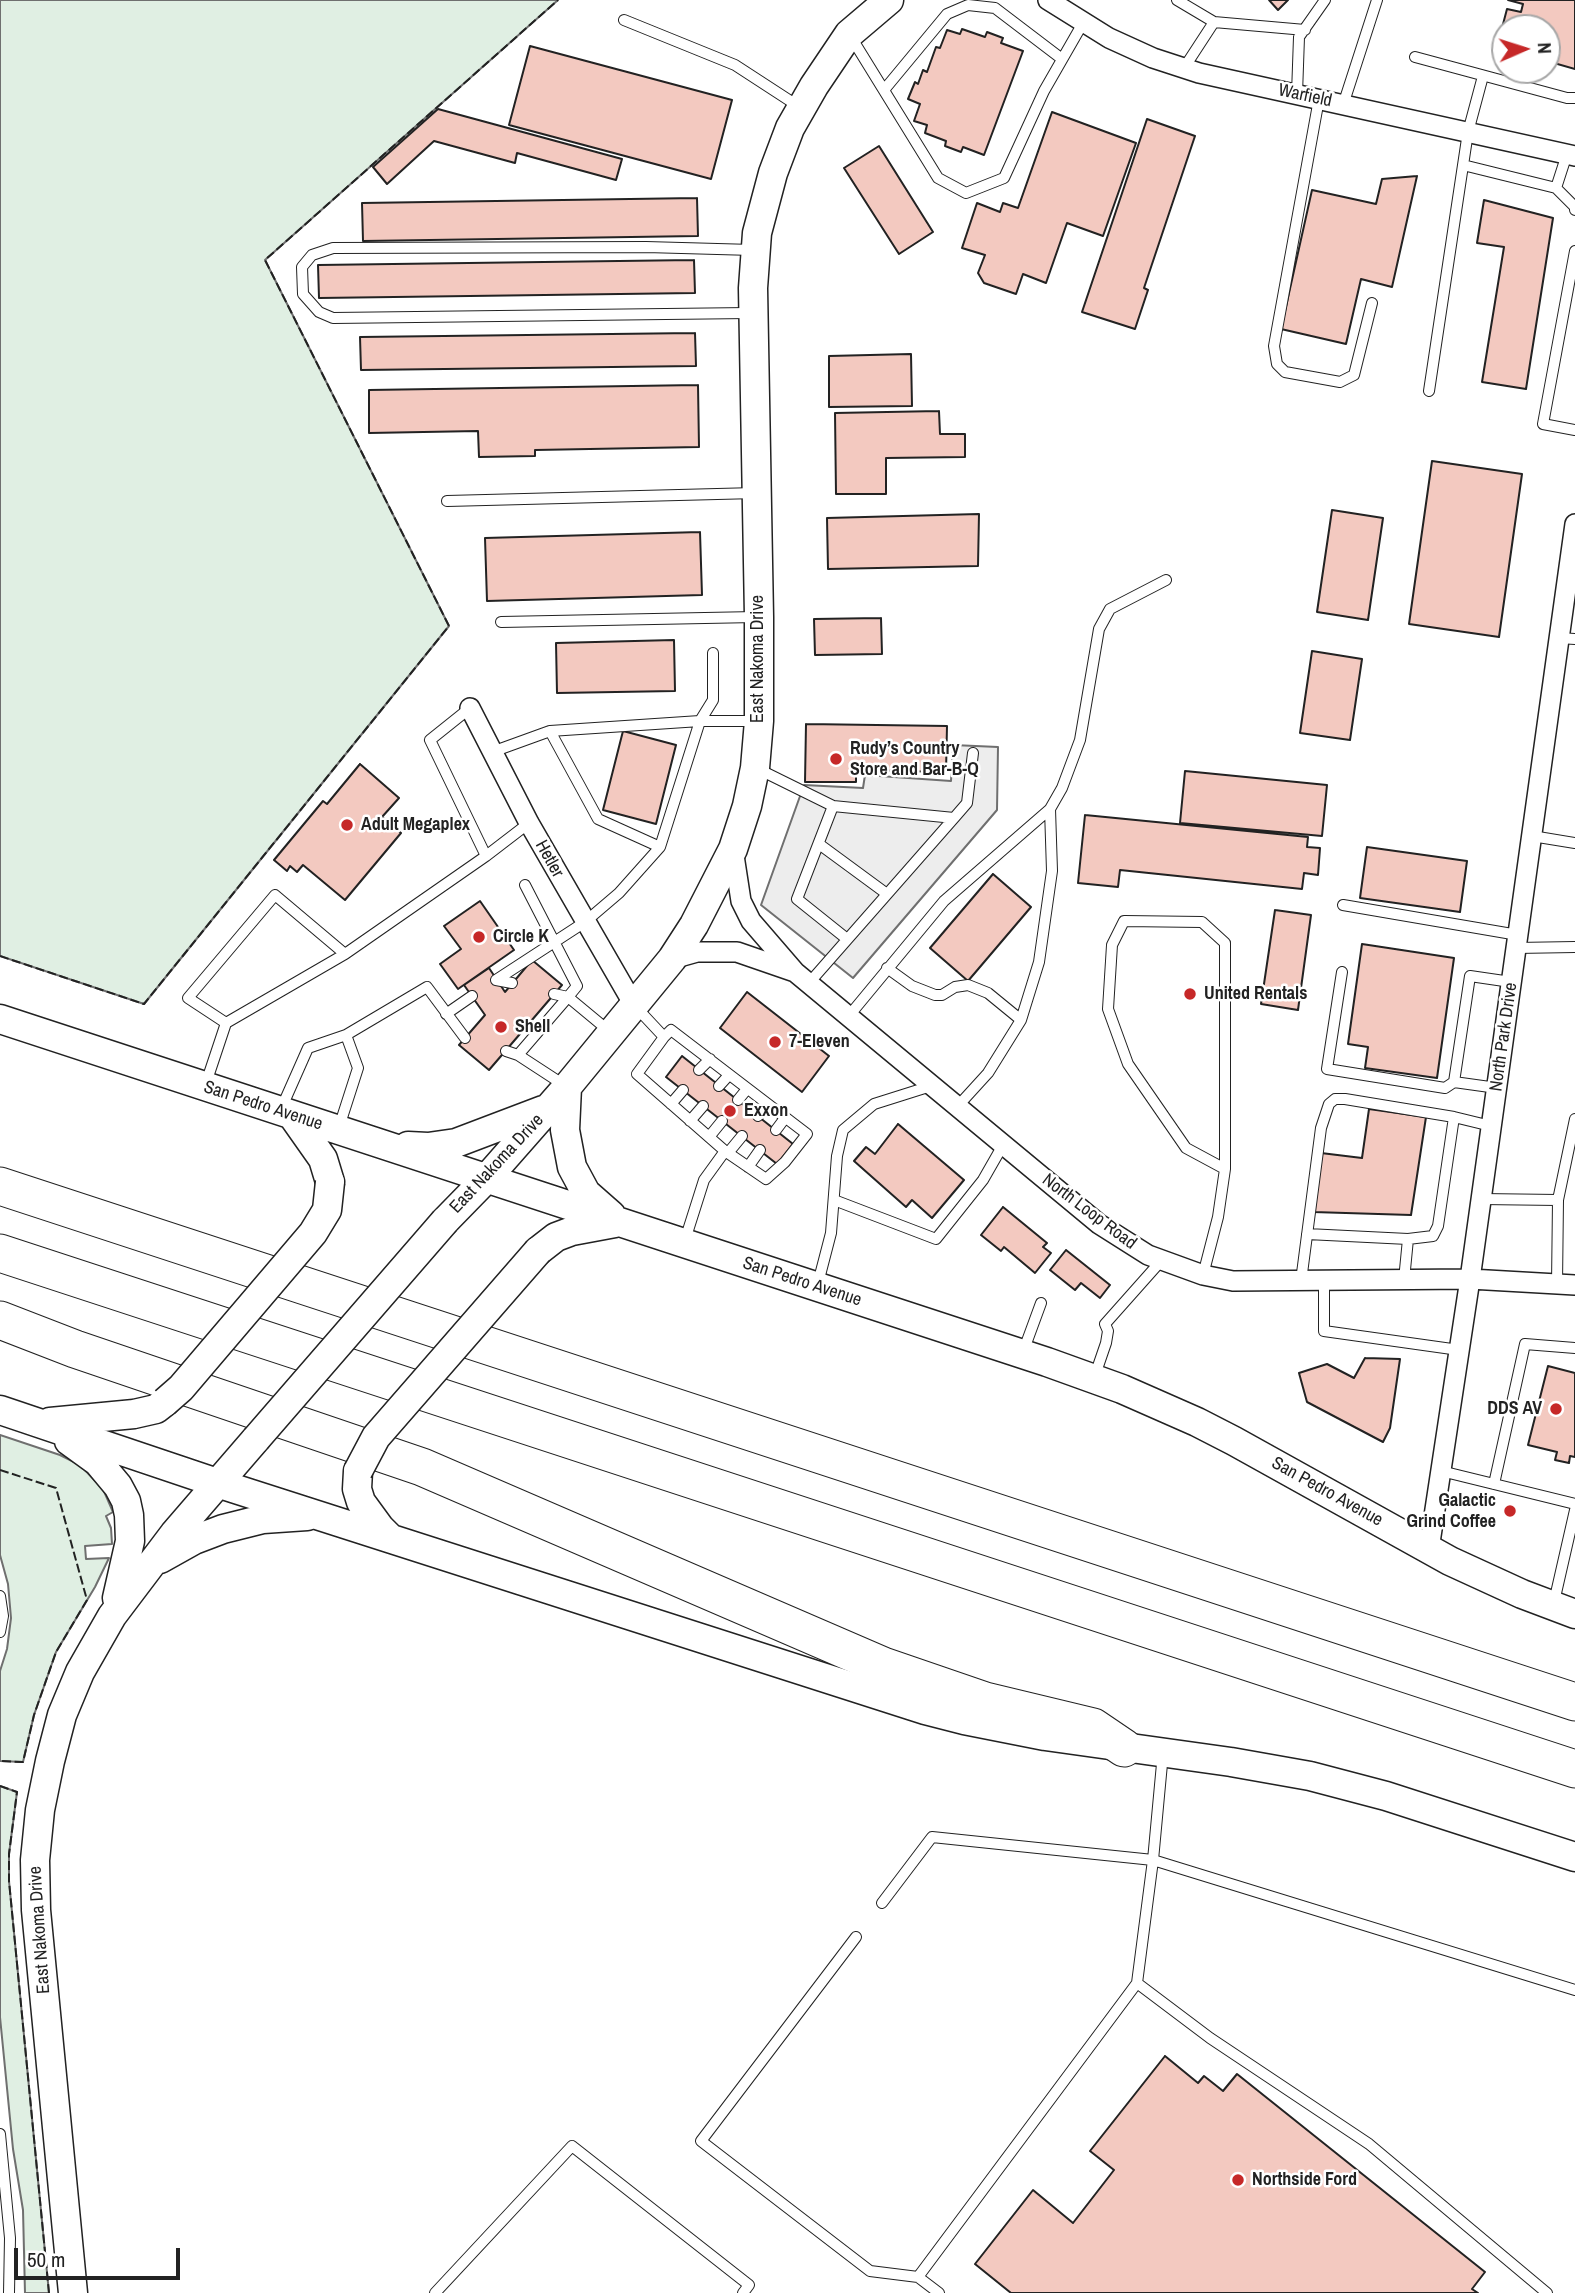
<!DOCTYPE html>
<meta charset="utf-8">
<style>
body{margin:0}
#map{position:relative;width:1575px;height:2293px;overflow:hidden;background:#fff;font-family:"Archivo Narrow",sans-serif}
canvas{display:block}
.north{position:absolute;left:1491px;top:14px;width:70px;height:70px;box-sizing:border-box;background:#fff;border:2px solid #a7a7a7;border-radius:50%;rotate:87deg;font-size:19px;font-weight:700;line-height:28px;text-align:center;color:#222}
.north::after{content:'';display:block;margin:auto;width:24px;height:32px;background:#c62828;clip-path:polygon(50% 0,100% 100%,50% 72%,0 100%)}
.scale{position:absolute;left:14px;top:2248px;width:166px;height:32px;box-sizing:border-box;border:4px solid #222;border-top:0;padding-left:9px;font-size:21px;line-height:24px;white-space:nowrap;color:#222;-webkit-text-stroke:5px #fff;paint-order:stroke}
</style>
<div id="map">
<canvas width="1575" height="2293"></canvas>
<div class="north">N</div>
<div class="scale">50 m</div>
</div>
<script>
const ctx = document.querySelector('canvas').getContext('2d');
ctx.lineJoin = 'round';
function fillPath(path, color) {
  ctx.fillStyle = color;
  ctx.fill(path, 'evenodd');
}
function shape(rows) {
  const path = new Path2D();
  for (const r of rows) {
    path.moveTo(r[0], r[1]);
    for (let i = 2; i < r.length; i += 2) path.lineTo(r[i], r[i + 1]);
  }
  return path;
}
function trace(path, color, width, dash) {
  ctx.strokeStyle = color;
  ctx.lineWidth = width;
  ctx.lineCap = dash ? 'butt' : 'round';
  ctx.setLineDash(dash || []);
  ctx.stroke(path);
}
function label(font, color, halo, rows, align = 'center') {
  ctx.font = font + ' "Archivo Narrow",sans-serif';
  ctx.lineWidth = 5;
  ctx.setLineDash([]);
  ctx.textBaseline = 'middle';
  ctx.strokeStyle = halo;
  ctx.fillStyle = color;
  for (const [text, x, y, turn = 0] of rows) {
    ctx.save();
    ctx.translate(x, y);
    ctx.rotate((+turn || 0) * Math.PI / 180);
    ctx.textAlign = isNaN(turn) ? turn : align;
    if (halo) ctx.strokeText(text, 0, 0);
    ctx.fillText(text, 0, 0);
    ctx.restore();
  }
}
const green = shape([
 [0,0,558,0,265,260,449,626,144,1004,0,956,0,0],
 [0,1435,60,1455,80,1465,103,1489,113,1512,106,1516,111,1528,112,1544,85,1546,86,1559,109,1558,95,1587,56,1652,34,1715,23,1762,0,1761,0,1671,7,1649,11,1618,8,1584,0,1555,0,1435],
 [0,1786,17,1792,9,1854,9,1881,49,2293,25,2293,23,2210,13,2149,0,2017,0,1786]
]);
const parking = shape([
 [953,745,998,747,997,810,853,978,761,905,804,785,863,788,865,775,951,781,953,745]
]);
const building = shape([
 [1269,0,1288,0,1278,10,1269,0],
 [1508,0,1575,0,1575,69,1547,61,1547,28,1505,28,1505,50,1497,47,1507,9,1521,12,1523,4,1508,0],
 [962,29,985,37,987,32,1003,38,1001,43,1023,51,984,155,963,147,961,152,945,146,946,141,925,133,927,125,914,121,920,104,908,99,915,82,918,84,923,70,927,72,936,47,940,48,947,30,960,34,962,29],
 [530,46,732,100,711,179,509,125,530,46],
 [438,109,622,159,616,180,517,153,515,163,434,141,387,184,373,167,438,109],
 [1052,112,1136,143,1103,236,1067,223,1046,283,1023,274,1016,294,984,283,978,273,985,255,962,248,977,203,1000,212,1003,203,1018,208,1052,112],
 [1147,119,1195,136,1144,288,1148,290,1135,329,1082,312,1147,119],
 [879,146,933,232,899,254,844,168,879,146],
 [1417,176,1392,287,1361,279,1346,344,1281,329,1312,190,1376,204,1382,179,1417,176],
 [697,198,698,236,363,241,362,203,697,198],
 [1484,200,1553,218,1526,389,1482,382,1504,247,1477,243,1484,200],
 [694,260,695,293,319,298,318,265,694,260],
 [695,333,696,366,361,370,360,337,695,333],
 [911,354,912,406,829,407,829,356,911,354],
 [698,385,699,447,535,450,535,456,479,457,478,431,369,433,369,390,698,385],
 [939,411,940,434,965,434,965,457,886,458,886,494,836,494,835,413,939,411],
 [1432,461,1522,474,1499,637,1409,624,1432,461],
 [1332,510,1383,518,1368,620,1317,612,1332,510],
 [979,514,978,566,828,569,827,518,979,514],
 [700,532,702,595,487,601,485,538,700,532],
 [881,618,882,654,815,655,814,619,881,618],
 [674,640,675,691,557,693,556,643,674,640],
 [1312,651,1362,659,1350,740,1300,733,1312,651],
 [806,724,947,726,946,772,856,770,856,782,805,782,806,724],
 [623,731,676,745,656,824,603,810,623,731],
 [360,764,399,798,382,817,401,833,345,900,303,865,297,872,290,866,287,871,274,860,323,801,327,804,360,764],
 [1185,771,1327,785,1322,836,1180,823,1185,771],
 [1085,815,1308,837,1307,847,1320,848,1318,875,1304,873,1302,889,1120,870,1118,887,1078,883,1085,815],
 [1367,847,1467,861,1460,912,1360,898,1367,847],
 [993,874,1031,907,968,981,930,948,993,874],
 [480,901,514,950,458,989,440,964,461,949,444,926,480,901],
 [1275,910,1311,915,1298,1010,1261,1004,1275,910],
 [1362,944,1454,958,1437,1078,1365,1068,1368,1047,1348,1044,1362,944],
 [532,960,562,985,489,1070,459,1045,485,1015,464,985,489,968,505,992,532,960],
 [747,992,829,1056,802,1092,720,1028,747,992],
 [682,1056,793,1144,777,1164,666,1077,682,1056],
 [1369,1109,1426,1117,1411,1215,1313,1212,1321,1153,1362,1158,1369,1109],
 [898,1124,964,1180,932,1218,912,1200,906,1207,854,1161,866,1147,875,1154,898,1124],
 [1003,1207,1047,1243,1043,1247,1051,1253,1035,1273,1004,1247,1001,1251,981,1235,1003,1207],
 [1066,1250,1110,1285,1100,1298,1081,1283,1075,1290,1050,1270,1066,1250],
 [1365,1358,1400,1359,1390,1428,1383,1442,1307,1402,1299,1373,1327,1364,1354,1378,1365,1358],
 [1548,1366,1575,1373,1575,1457,1570,1456,1569,1463,1555,1460,1557,1452,1528,1445,1548,1366],
 [1165,2056,1198,2083,1204,2076,1223,2091,1237,2074,1485,2272,1472,2289,1478,2293,1011,2293,975,2264,1033,2190,1073,2223,1114,2170,1090,2151,1165,2056]
]);
const lane = shape([
 [1177,0,1214,22],
 [624,20,735,65,798,106],
 [851,37,938,178,966,193,1004,178,1044,91,1083,23],
 [1415,57,1567,98,1575,98],
 [1184,68,1214,22,1305,30],
 [884,90,947,14,968,5,995,8,1062,59],
 [1297,94,1299,37,1325,0],
 [1319,99,1274,346,1277,364,1285,372,1340,382,1354,375,1372,303],
 [1343,105,1377,0],
 [1463,165,1556,188,1567,154],
 [1556,188,1575,207,1575,210],
 [1575,251,1543,424,1575,430],
 [749,313,333,318,319,312,303,294,302,267,312,255,333,248,646,247,753,250],
 [1429,391,1468,132,1483,76],
 [447,501,756,493],
 [501,622,756,617],
 [1559,638,1575,639],
 [470,708,430,740,486,856],
 [492,752,550,731,700,721,755,721],
 [758,769,833,806,954,818,809,983],
 [833,806,797,899,847,939],
 [954,818,967,803,973,753],
 [1532,836,1575,843],
 [819,844,887,894],
 [660,847,700,721,713,700,713,653],
 [525,885,577,986,568,997,609,1031],
 [1343,905,1518,935],
 [1516,948,1575,947],
 [345,954,486,856,529,823],
 [887,968,912,986,935,995,942,995,955,987,968,985,988,993,1021,1020],
 [1342,972,1327,1069,1445,1088,1454,1082,1470,976,1511,982],
 [496,980,585,922,619,893,660,847,598,819,550,731],
 [496,980,512,983],
 [554,994,568,997,518,1055,564,1085],
 [635,1006,664,1037,671,1030,807,1134,785,1162,766,1179,725,1151,704,1180,684,1243],
 [446,1014,472,996],
 [848,1017,944,901,1050,809,1062,788,1080,740,1099,629,1110,609,1166,580],
 [664,1037,637,1074,725,1151],
 [506,1051,518,1055],
 [699,1070,710,1059],
 [1454,1082,1497,1088],
 [206,1083,226,1023,345,954,275,895,188,998,226,1023],
 [719,1086,729,1075],
 [738,1100,747,1089],
 [671,1104,683,1090],
 [957,1107,988,1073,1021,1020,1039,962,1052,871,1050,809],
 [281,1109,308,1048,346,1035,427,987,465,1038],
 [758,1116,767,1104],
 [690,1121,703,1106],
 [339,1127,358,1068,346,1035],
 [776,1130,785,1118],
 [709,1137,722,1121],
 [728,1153,742,1136],
 [748,1167,760,1150],
 [1481,1199,1558,1200,1557,1284],
 [834,1200,936,1239,983,1180,1003,1145],
 [1558,1200,1575,1119],
 [1307,1234,1408,1239],
 [1203,1275,1218,1217,1225,1169,1225,943,1202,922,1124,921,1112,945,1108,1009,1128,1064,1186,1148,1225,1169],
 [1324,1280,1324,1331,1459,1350],
 [1404,1280,1408,1239,1433,1236,1438,1226,1454,1117],
 [1301,1281,1321,1128,1329,1104,1335,1099,1345,1099,1454,1117,1491,1126],
 [818,1283,831,1233,837,1156,843,1130,874,1104,931,1086],
 [1023,1352,1041,1303],
 [1094,1378,1106,1343,1108,1331,1105,1324,1161,1261],
 [1441,1471,1575,1504],
 [1494,1484,1525,1344,1575,1348],
 [0,1596,3,1616,0,1632],
 [1554,1602,1575,1510],
 [1163,1753,1153,1860,1137,1983,1210,2038,1369,2144,1547,2293],
 [882,1903,932,1837,1153,1860,1575,1990],
 [856,1937,701,2141,870,2271,918,2277,1137,1983],
 [0,2134,10,2238,9,2293],
 [918,2277,939,2293],
 [435,2293,572,2146,749,2285,743,2293]
]);
const street = shape([
 [1048,0,1109,38,1153,58,1199,73,1575,156],
 [470,708,529,823,634,1005],
 [733,849,741,901,751,921,795,972,1099,1224,1148,1255,1203,1275,1233,1281,1470,1279,1575,1285],
 [672,959,697,952,737,952,795,972],
 [1429,1549,1470,1279,1575,524]
]);
const secondary = shape([
 [0,1019,1047,1362,1122,1389,1197,1422,1234,1441,1450,1561,1522,1594,1575,1614],
 [567,1087,565,1130,572,1167,586,1193,611,1215],
 [292,1115,323,1159,330,1182],
 [408,1146,428,1147,456,1143,543,1110],
 [445,1221,487,1178,567,1087,672,959,694,925,733,849,747,806,755,768,759,721,759,617,753,288,757,233,773,173,790,128,814,86,849,34,889,0],
 [538,1251,556,1237,572,1231,615,1223],
 [0,1410,217,1483,925,1710,964,1720,1045,1736,1231,1762,1310,1776,1386,1796,1575,1857],
 [50,1422,134,1414,156,1409,165,1402],
 [69,1441,98,1462,118,1486,126,1501,129,1515,130,1541,117,1598],
 [358,1471,357,1489,361,1502,380,1528,389,1537],
 [160,1559,194,1540,223,1529,263,1519,307,1516],
 [73,2293,36,1910,35,1860,40,1810,50,1761,62,1715,80,1672,112,1616,174,1534,256,1439]
]);
const highway = shape([
 [0,1186,1575,1702],
 [0,1253,1575,1769],
 [0,1320,75,1349,422,1467,883,1666,985,1701,1093,1727,1124,1748]
]);
const secondaryBridge = shape([
 [165,1402,181,1388,313,1233,327,1210,330,1182],
 [256,1439,445,1221],
 [358,1471,376,1437,538,1251]
]);
const fence = shape([
 [0,956,144,1004,449,626,265,260,558,0],
 [0,1470,56,1488,87,1600,56,1652,34,1715,23,1762,0,1761],
 [0,1786,17,1792,9,1854,9,1881,49,2293]
]);
const markers = [
 [836,759,7,"#c62828"],
 [347,825,7,"#c62828"],
 [479,937,7,"#c62828"],
 [1190,994,7,"#c62828"],
 [501,1027,7,"#c62828"],
 [775,1042,7,"#c62828"],
 [730,1111,7,"#c62828"],
 [1556,1409,7,"#c62828"],
 [1510,1511,7,"#c62828"],
 [1238,2180,7,"#c62828"]
];
const streetNames = [
 ["Warfield",1305,96,12],
 ["East Nakoma Drive",758,659,-90],
 ["Hetler",549,859,61],
 ["North Park Drive",1504,1037,-82],
 ["San Pedro Avenue",263,1106,18],
 ["East Nakoma Drive",497,1164,-47],
 ["North Loop Road",1089,1212,37],
 ["San Pedro Avenue",802,1282,18],
 ["San Pedro Avenue",1327,1492,29],
 ["East Nakoma Drive",40,1930,-94]
];
const poiNames = [
 ["Rudy’s Country",850,749],
 ["Store and Bar-B-Q",850,770],
 ["Adult Megaplex",361,825],
 ["Circle K",493,937],
 ["United Rentals",1204,994],
 ["Shell",515,1027],
 ["7-Eleven",789,1042],
 ["Exxon",744,1111],
 ["DDS AV",1542,1409,"right"],
 ["Galactic",1496,1501,"right"],
 ["Grind Coffee",1496,1522,"right"],
 ["Northside Ford",1252,2180]
];
fillPath(green, '#e0efe3');
trace(green, '#6f6f6f', 2);
fillPath(parking, '#ededed');
trace(parking, '#6f6f6f', 2);
fillPath(building, '#f3c9c0');
trace(building, '#222', 2);
trace(lane, '#222', 12);
trace(street, '#222', 22);
trace(secondary, '#222', 31);
trace(highway, '#222', 39);
trace(lane, '#fff', 10);
trace(street, '#fff', 19);
trace(secondary, '#fff', 28);
trace(highway, '#fff', 37);
trace(secondaryBridge, '#222', 31, []);
trace(secondaryBridge, '#fff', 28);
trace(fence, '#222', 2, [9, 3.5]);
for (const [x, y, r, color] of markers) {
  const dot = new Path2D();
  dot.arc(x, y, r, 0, 2 * Math.PI);
  ctx.fillStyle = color;
  ctx.fill(dot);
  trace(dot, '#fff', 2.5);
}
label('18px', '#222', '#fff', streetNames);
label('bold 18px', '#222', '#fff', poiNames, 'left');
</script>
